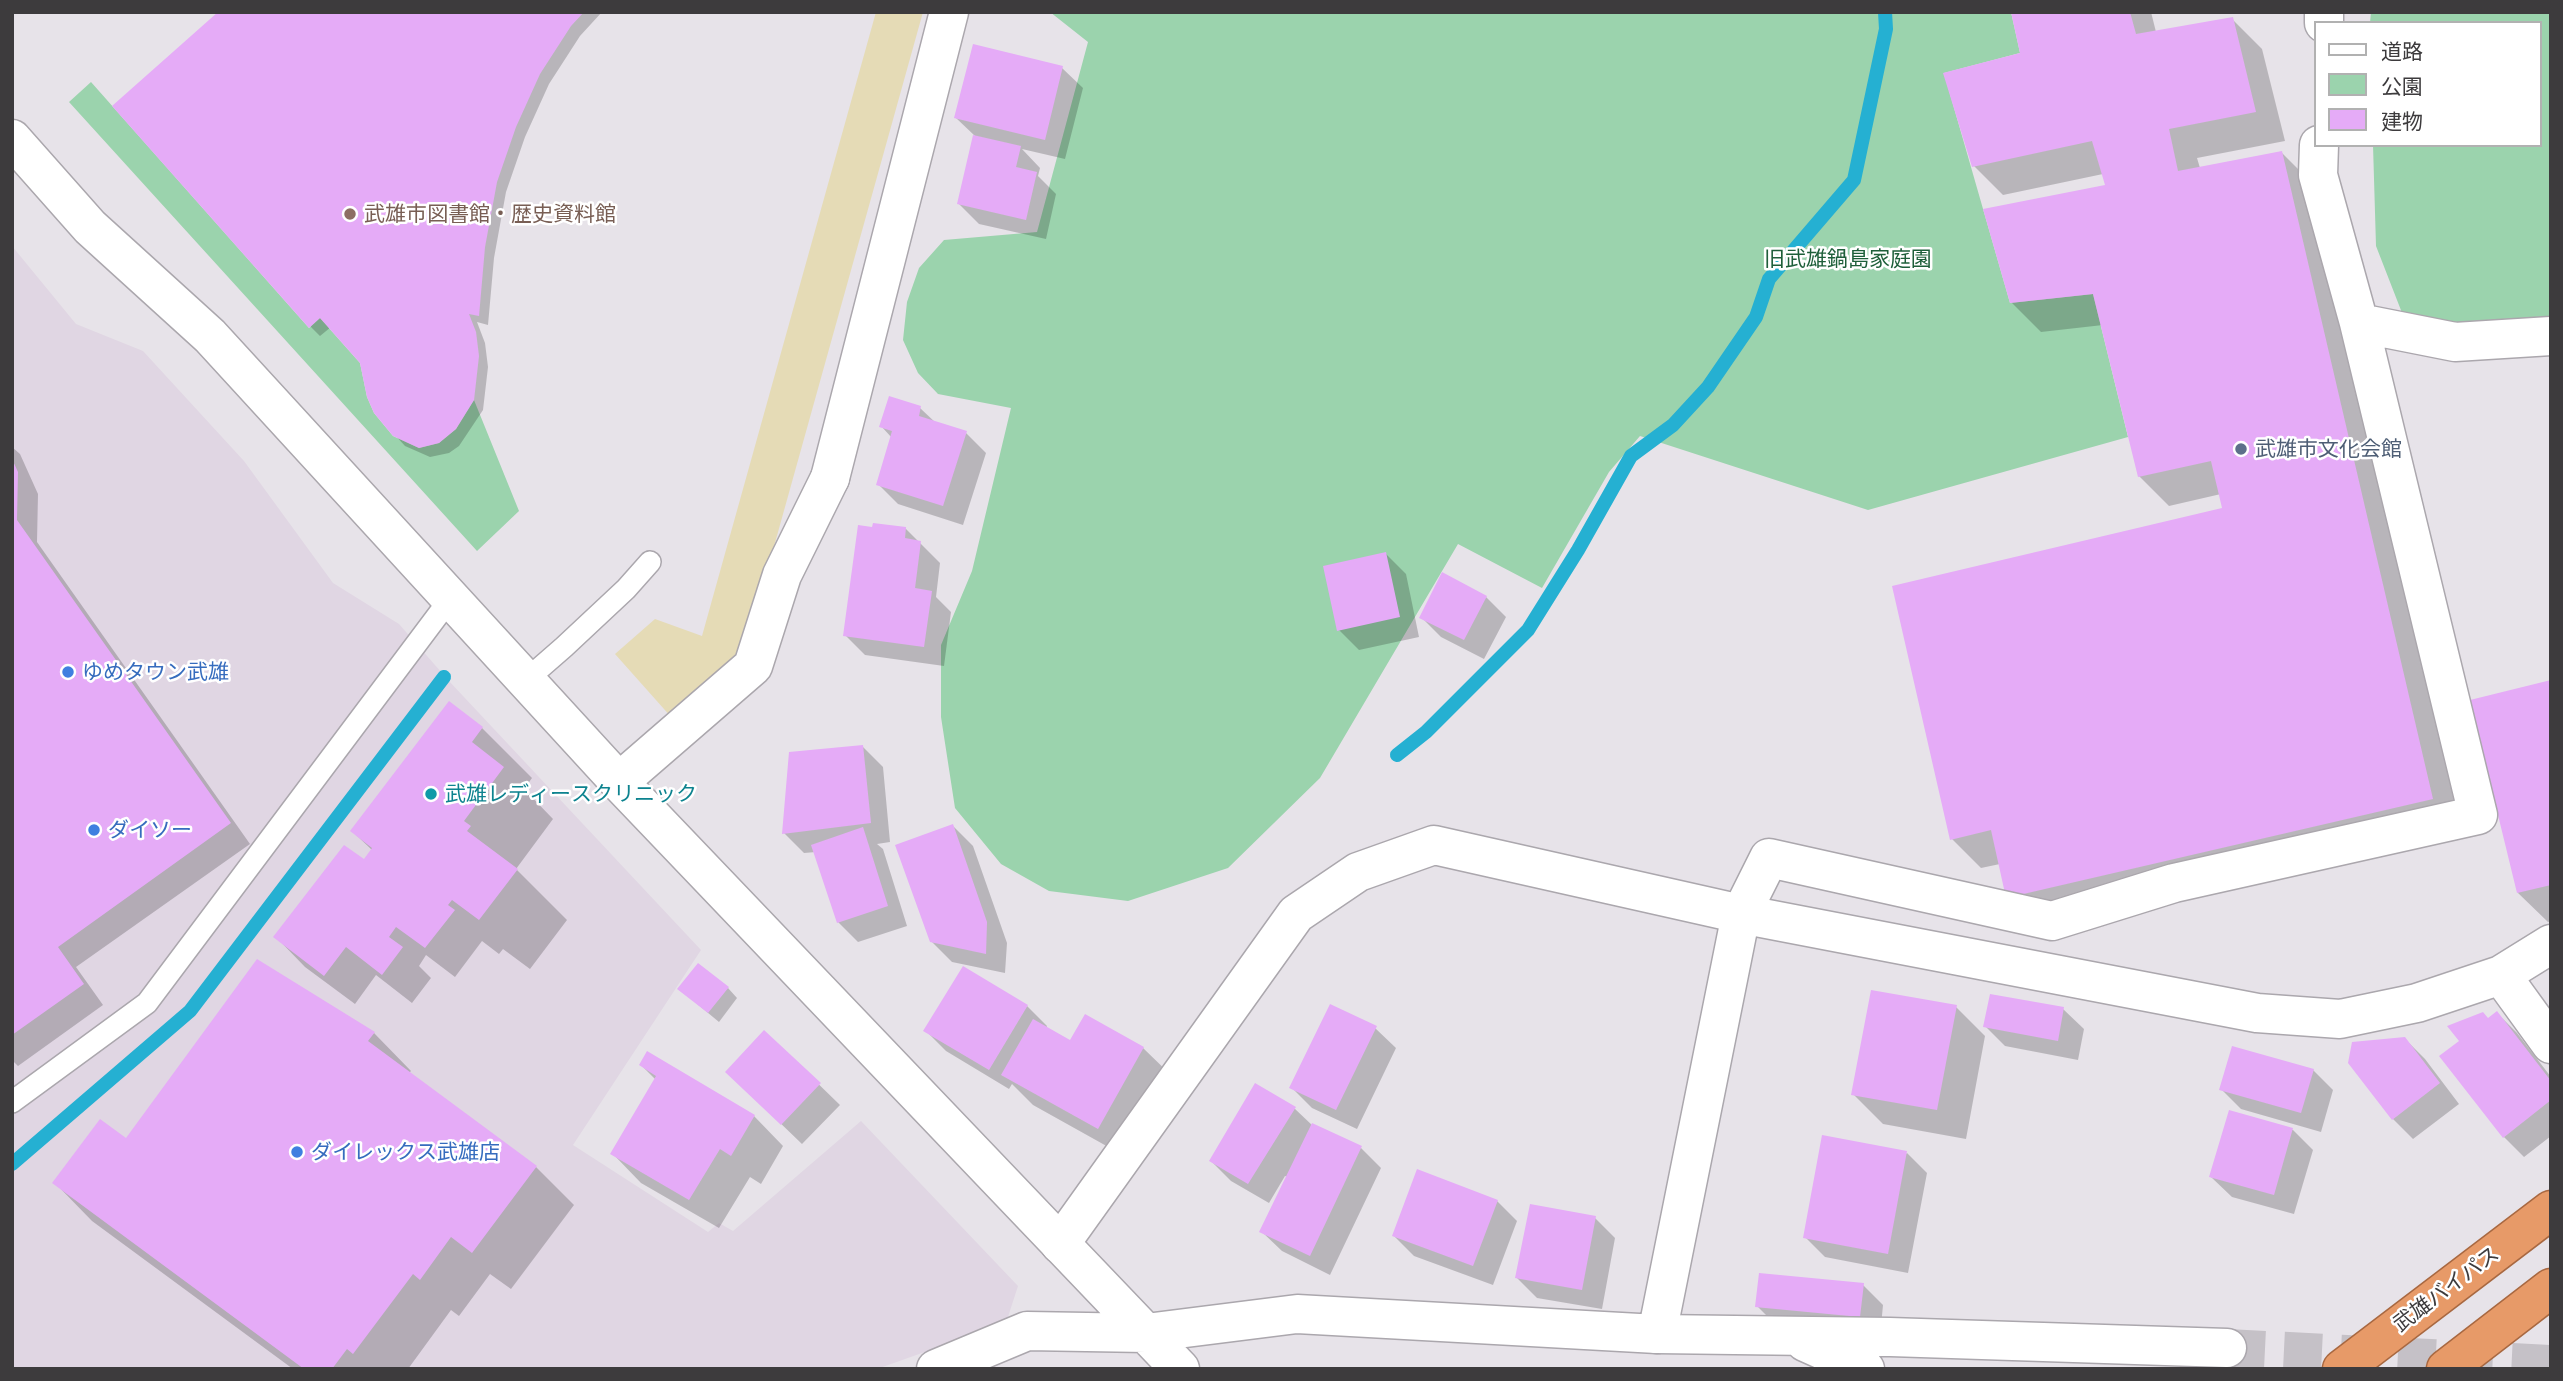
<!DOCTYPE html>
<meta charset="utf-8">
<style>
body{margin:0}
#map{position:relative;width:2563px;height:1381px;overflow:hidden;background:#e7e3e9;font-family:"Exo 2","Noto Sans JP",sans-serif}
canvas{display:block}
.frame{position:absolute;inset:0;border:14px solid #3d3b3d;pointer-events:none}
.legend{position:absolute;left:2314px;top:21px;width:228px;height:126px;box-sizing:border-box;background:#fff;border:2px solid #b1b1b1;margin:0;padding:9px 12px;list-style:none;font-size:21px;color:#3d3b3d}
.legend li{display:flex;align-items:center;gap:14px;height:35px}
.legend b{width:35px;border:2px solid #b1b1b1}
</style>
<div id="map">
<canvas width="2563" height="1381"></canvas>
<div class="frame"></div>
<ul class="legend">
<li><b style="height:9px;background:#fff"></b>道路</li>
<li><b style="height:19px;background:#9bd3ad"></b>公園</li>
<li><b style="height:19px;background:#e5abf7"></b>建物</li>
</ul>
</div>
<script>
const ctx = document.querySelector('canvas').getContext('2d');
ctx.lineJoin = 'round';
function fillPath(path, color) {
  ctx.fillStyle = color;
  ctx.fill(path, 'evenodd');
}
function shape(rows) {
  const path = new Path2D();
  for (const r of rows) {
    path.moveTo(r[0], r[1]);
    for (let i = 2; i < r.length; i += 2) path.lineTo(r[i], r[i + 1]);
  }
  return path;
}
function trace(path, color, width, dash) {
  ctx.strokeStyle = color;
  ctx.lineWidth = width;
  ctx.lineCap = dash ? 'butt' : 'round';
  ctx.setLineDash(dash || []);
  ctx.stroke(path);
}
function label(font, color, halo, rows, align = 'center') {
  ctx.font = font + ' "Exo 2","Noto Sans JP",sans-serif';
  ctx.lineWidth = 5;
  ctx.setLineDash([]);
  ctx.textBaseline = 'middle';
  ctx.strokeStyle = halo;
  ctx.fillStyle = color;
  for (const [text, x, y, turn = 0] of rows) {
    ctx.save();
    ctx.translate(x, y);
    ctx.rotate((+turn || 0) * Math.PI / 180);
    ctx.textAlign = isNaN(turn) ? turn : align;
    if (halo) ctx.strokeText(text, 0, 0);
    ctx.fillText(text, 0, 0);
    ctx.restore();
  }
}
const built = shape([
 [12,246,76,324,143,351,244,461,333,583,399,624,449,681,701,950,573,1145,708,1232,719,1223,733,1231,861,1121,1018,1286,1006,1323,877,1369,12,1369]
]);
const green = shape([
 [1050,12,2011,12,2020,53,1944,73,2010,303,2093,294,2128,437,1868,510,1640,436,1609,472,1542,588,1458,544,1320,778,1228,868,1128,901,1049,891,1001,864,955,808,941,717,941,645,972,571,1011,408,938,394,918,373,903,340,907,302,919,268,944,240,1037,232,1088,42],
 [2371,12,2551,12,2551,356,2418,354,2376,246,2373,145,2540,145,2540,23,2370,23],
 [91,82,309,328,320,318,360,363,367,397,374,413,393,436,419,448,439,443,456,429,474,400,519,511,477,551,69,102]
]);
const sand = shape([
 [876,12,923,12,744,654,672,718,615,654,655,619,702,636]
]);
const shadow = shape([
 [220,12,602,12,580,36,549,84,525,137,506,192,494,258,488,325,477,322,485,343,488,367,483,410,459,446,449,453,430,457,405,446,395,435,362,363,331,327,320,336,311,327,114,106],
 [2013,12,2151,12,2156,32,2232,19,2262,49,2285,141,2197,158,2200,168,2281,152,2311,182,2462,829,2037,927,2000,864,1981,868,1952,839,2224,510,2221,494,2169,506,2139,476,2103,325,2041,332,2011,302,2107,186,2103,174,2003,195,1974,166,2022,54],
 [1062,68,1083,88,1065,159,1022,149,1040,168,1038,176,1056,194,1046,239,979,224,959,204,975,136,956,118],
 [920,408,937,424,966,433,986,453,963,525,898,504,878,484,892,438,881,426],
 [12,447,20,454,38,494,37,542,250,844,76,967,103,1005,18,1066,12,1060],
 [905,528,940,563,936,597,951,612,944,666,865,655,845,635],
 [1386,554,1406,574,1419,637,1359,650,1339,630],
 [1486,597,1506,617,1484,659,1441,637,1421,617],
 [2551,682,2551,921,2548,922,2518,893],
 [449,703,482,728,532,778,524,789,553,819,516,869,567,920,530,969,503,949,499,954,482,941,455,977,426,955,419,966,431,978,412,1003,376,975,355,1004,305,967,276,937,364,861,372,850,352,831],
 [863,747,883,767,890,842,877,844,883,849,907,926,858,942,838,922,816,852,804,853,784,833],
 [953,826,973,846,1007,943,1005,973,952,962,931,941],
 [964,968,1027,1006,1047,1026,1046,1029,1071,1043,1143,1048,1173,1077,1128,1158,1033,1105,1012,1084,1009,1089,946,1051,926,1031],
 [728,988,737,998,719,1022,679,989],
 [1956,1007,1985,1036,1966,1139,1883,1124,1853,1094],
 [2063,1009,2084,1029,2078,1060,2005,1046,1985,1026],
 [2497,1013,2517,1033,2551,1077,2551,1136,2524,1157,2504,1137,2461,1041],
 [1375,1028,1396,1048,1357,1129,1312,1108,1292,1088],
 [765,1032,840,1105,802,1144,748,1092],
 [374,1033,411,1071,409,1073,536,1167,574,1205,511,1289,490,1274,459,1316,451,1310,408,1369,293,1369,92,1221,55,1183,126,1140],
 [2405,1039,2425,1059,2459,1104,2413,1139,2393,1119,2349,1063],
 [641,1065,754,1116,783,1146,761,1184,750,1177,719,1228,641,1183,612,1153,656,1080],
 [2313,1070,2333,1090,2321,1132,2241,1109,2221,1089],
 [1294,1108,1313,1126,1361,1148,1381,1168,1330,1275,1282,1251,1261,1231,1288,1177,1285,1176,1269,1203,1231,1181,1211,1161],
 [2230,1112,2293,1130,2313,1150,2294,1214,2232,1197,2211,1177],
 [1907,1153,1927,1173,1908,1273,1825,1257,1805,1237],
 [1497,1201,1517,1221,1493,1285,1414,1256,1394,1236],
 [1595,1218,1615,1238,1602,1309,1537,1298,1517,1278],
 [1863,1285,1883,1305,1880,1337,1777,1326,1757,1306]
]);
const stream = shape([
 [1397,755,1426,732,1528,630,1578,550,1631,456,1673,425,1708,387,1756,317,1769,279,1854,180,1886,29,1885,12],
 [12,1164,190,1011,444,677]
]);
const building = shape([
 [218,12,584,12,571,26,540,74,516,127,497,182,485,247,479,316,469,314,476,332,479,356,474,400,456,429,439,443,419,448,393,436,374,413,367,397,360,363,320,318,309,328,112,106],
 [2011,12,2130,12,2136,34,2233,17,2256,112,2169,129,2178,171,2282,151,2433,799,2006,898,1991,830,1950,840,1892,586,2222,508,2211,461,2138,477,2093,294,2010,303,1983,209,2105,185,2092,141,1972,167,1943,73,2020,53],
 [973,44,1063,66,1045,140,954,118],
 [973,135,1021,146,1016,167,1037,172,1026,220,957,204],
 [889,396,921,406,919,416,967,431,943,506,876,485,892,431,879,427],
 [12,459,18,472,17,520,231,823,58,947,84,984,12,1035],
 [873,523,906,527,905,538,921,541,915,588,932,591,924,647,843,636,858,525,872,527],
 [1386,552,1400,617,1337,631,1323,566],
 [1442,572,1487,596,1464,640,1419,618],
 [2551,680,2551,885,2517,893,2470,700],
 [449,701,483,727,472,742,504,767,464,821,471,826,467,831,518,869,479,920,452,900,448,905,455,910,425,948,396,927,389,937,403,947,382,975,346,947,324,976,273,937,344,845,364,859,372,848,350,831],
 [863,745,871,823,782,834,789,752],
 [953,824,987,922,986,954,930,942,895,845],
 [863,827,888,906,837,923,811,845],
 [257,959,375,1032,368,1041,537,1166,472,1253,451,1237,420,1280,413,1274,353,1354,347,1349,332,1369,304,1369,52,1183,100,1119,126,1138],
 [698,963,729,987,708,1013,677,989],
 [963,966,1028,1005,989,1070,923,1031],
 [1871,990,1957,1005,1937,1110,1851,1095],
 [1990,994,2064,1007,2058,1041,1983,1027],
 [1330,1004,1377,1026,1336,1110,1289,1088],
 [2497,1011,2551,1081,2551,1100,2503,1138,2439,1056,2459,1041,2447,1026,2483,1012,2488,1018],
 [1085,1014,1144,1047,1098,1129,1001,1075,1033,1019,1070,1040],
 [764,1030,821,1083,781,1125,725,1072],
 [2405,1037,2440,1083,2392,1120,2348,1063,2352,1042],
 [2232,1046,2314,1069,2301,1113,2219,1090],
 [647,1051,755,1115,731,1156,720,1149,689,1200,610,1154,656,1076,639,1065],
 [1255,1083,1296,1107,1248,1184,1209,1161],
 [2229,1110,2293,1128,2274,1195,2209,1177],
 [1312,1123,1362,1146,1310,1256,1259,1232],
 [1822,1135,1907,1151,1888,1254,1803,1238],
 [1417,1169,1498,1200,1473,1266,1392,1236],
 [1530,1204,1596,1216,1582,1290,1515,1278],
 [1759,1273,1864,1283,1860,1317,1755,1307]
]);
const minorTunnel = shape([
 [2227,1348,2551,1364]
]);
const service = shape([
 [525,681,564,647,626,589,650,562],
 [12,1102,147,1003,450,599]
]);
const minor = shape([
 [2324,23,2324,12],
 [2359,323,2455,342,2551,336],
 [619,782,753,666,782,575,830,478],
 [1741,914,1769,858,2052,921,2174,883,2478,815,2359,323,2318,175,2319,145],
 [2501,975,2551,1044],
 [1060,1244,1296,914,1358,872,1434,845,1741,914,2257,1013,2340,1019,2417,1003,2501,975,2551,944],
 [1657,1334,1890,1337,2227,1348],
 [1805,1342,1865,1369]
]);
const tertiary = shape([
 [12,139,90,227,210,336,619,782,1180,1369],
 [830,478,949,12],
 [936,1369,1027,1331,1146,1333,1297,1314,1657,1334,1741,914]
]);
const trunk = shape([
 [2342,1369,2551,1210],
 [2446,1369,2551,1288]
]);
const markers = [
 [350,214,7,"#8d6e63"],
 [2241,449,7,"#5c6f8a"],
 [68,672,7,"#3f7fe0"],
 [431,794,7,"#0f9aa8"],
 [94,830,7,"#3f7fe0"],
 [297,1152,7,"#3f7fe0"]
];
const educationNames = [
 ["武雄市図書館・歴史資料館",364,214]
];
const parkNames = [
 ["旧武雄鍋島家庭園",1848,259]
];
const serviceNames = [
 ["武雄市文化会館",2255,449]
];
const shopNames = [
 ["ゆめタウン武雄",82,672],
 ["ダイソー",108,830],
 ["ダイレックス武雄店",311,1152]
];
const cultureNames = [
 ["武雄レディースクリニック",445,794]
];
const streetNames = [
 ["武雄バイパス",2446,1289,-37]
];
fillPath(built, '#e0d6e3');
fillPath(green, '#9bd3ad');
fillPath(sand, '#e5dbb6');
fillPath(shadow, '#0003');
trace(stream, '#25b0d2', 14);
fillPath(building, '#e5abf7');
trace(minorTunnel, '#c5c1c7', 38, [38, 19]);
trace(service, '#aba7ad', 24);
trace(minor, '#aba7ad', 41);
trace(tertiary, '#aba7ad', 41);
trace(trunk, '#a86841', 41);
trace(service, '#fff', 21);
trace(minor, '#fff', 38);
trace(tertiary, '#fff', 38);
trace(trunk, '#e79a68', 38);
for (const [x, y, r, color] of markers) {
  const dot = new Path2D();
  dot.arc(x, y, r, 0, 2 * Math.PI);
  ctx.fillStyle = color;
  ctx.fill(dot);
  trace(dot, '#fff', 2.5);
}
label('21px', '#785e54', '#fff', educationNames, 'left');
label('21px', '#1e5f3a', '#fff', parkNames);
label('21px', '#4e5e75', '#fff', serviceNames, 'left');
label('21px', '#366cbe', '#fff', shopNames, 'left');
label('21px', '#0d838f', '#fff', cultureNames, 'left');
label('21px', '#3d3b3d', '#fff', streetNames);
</script>
